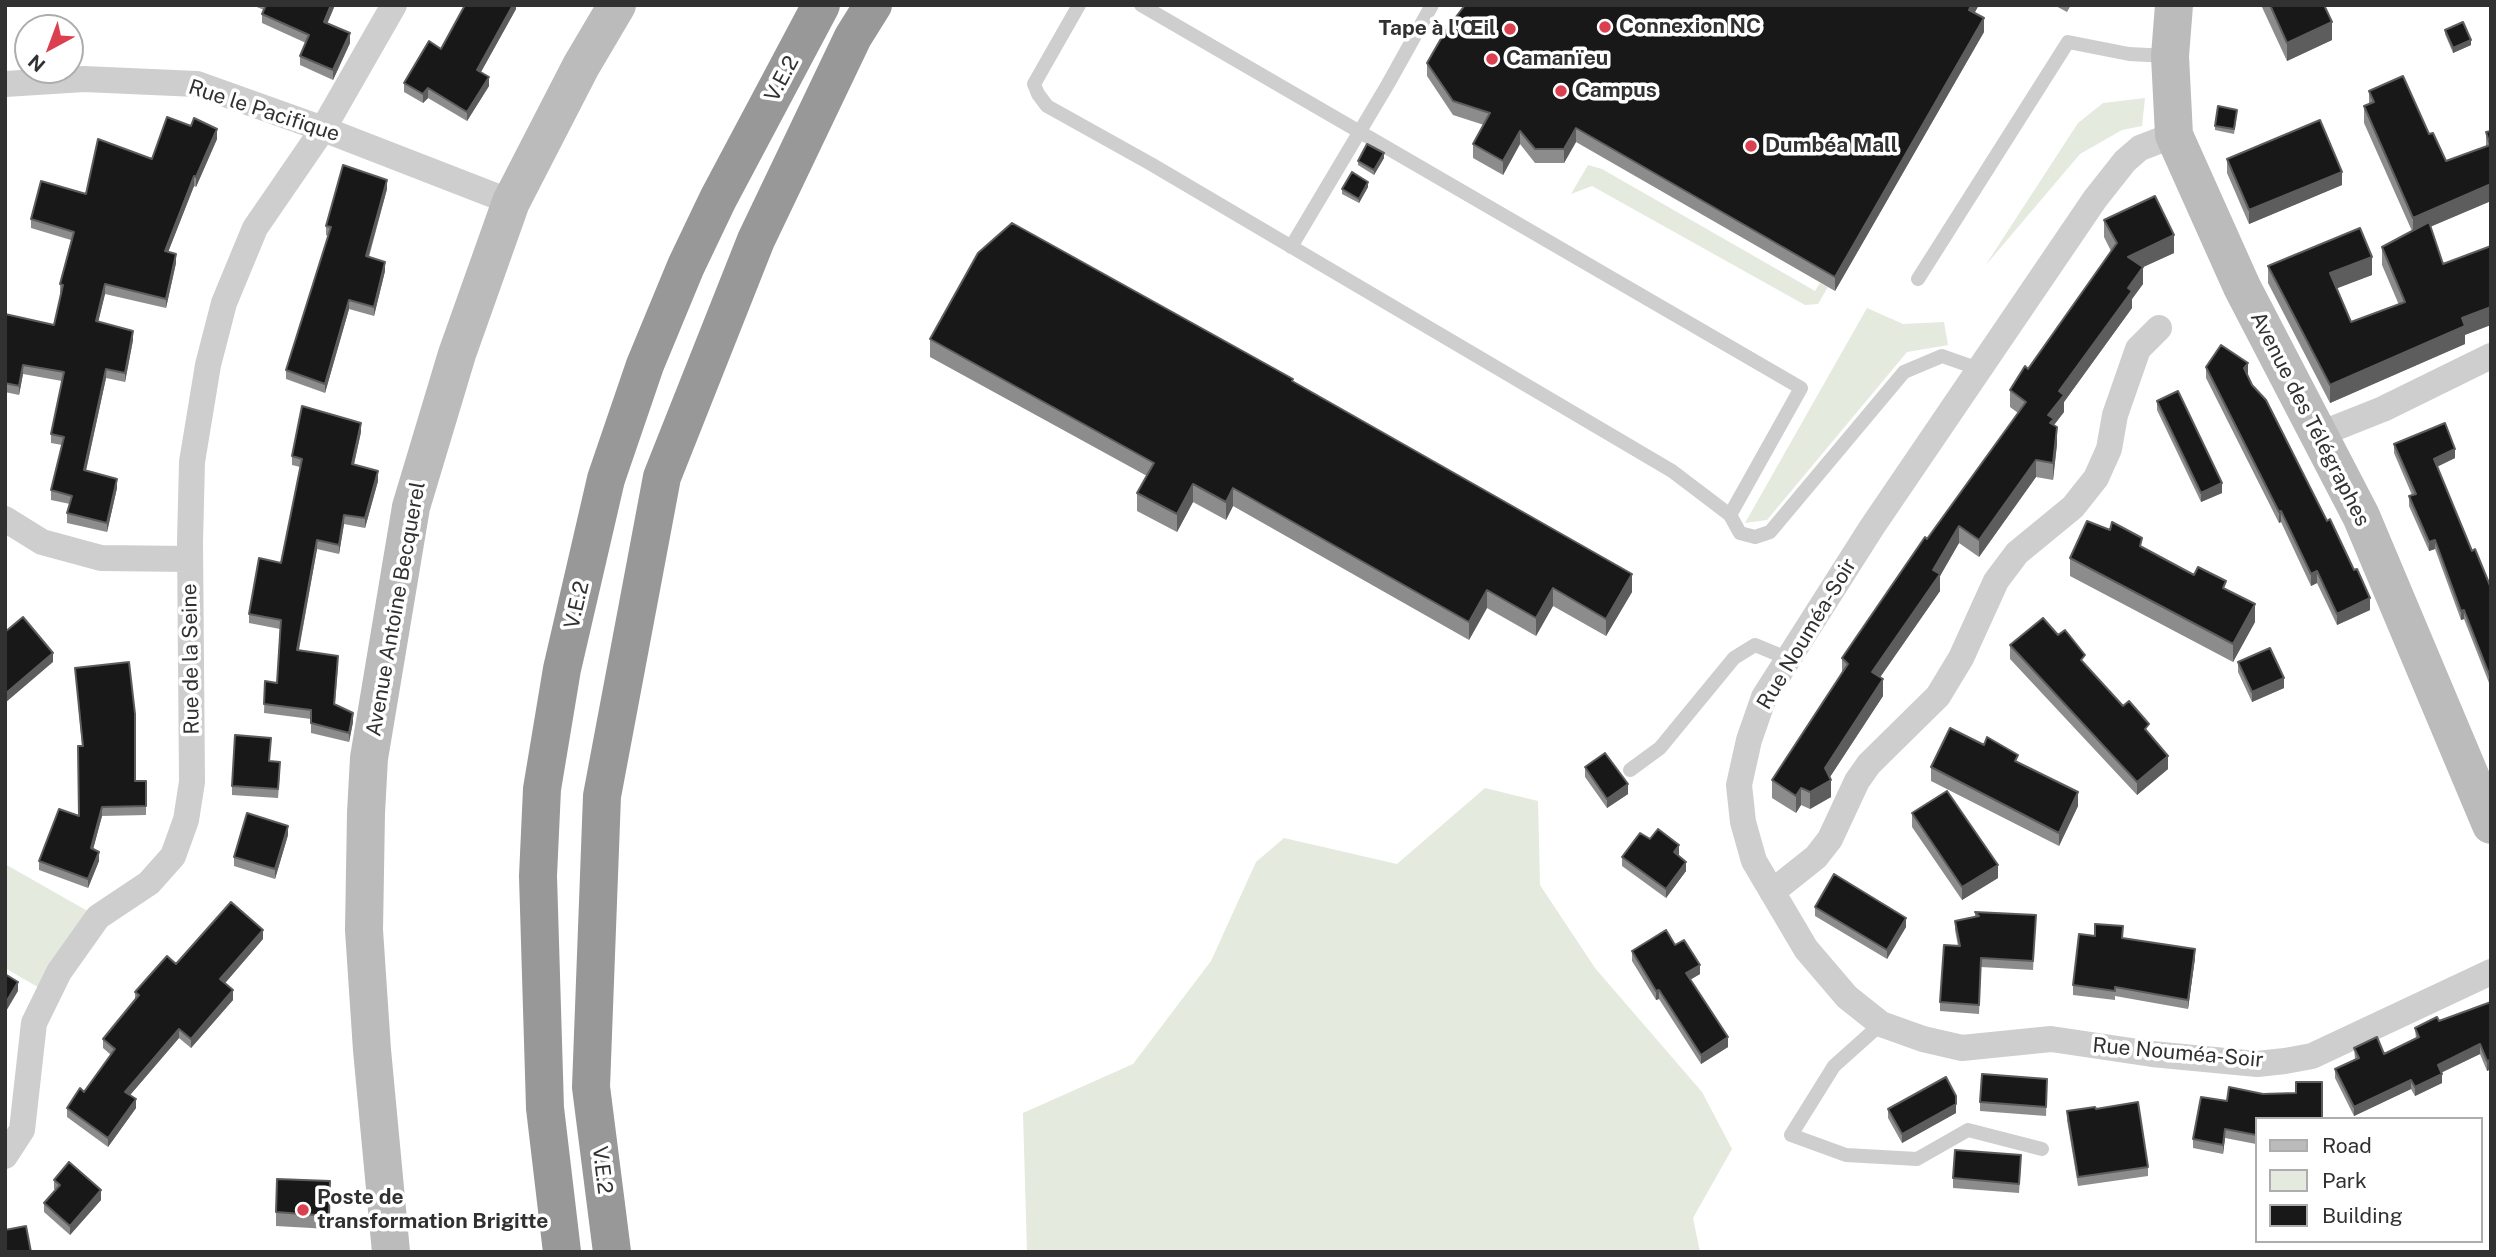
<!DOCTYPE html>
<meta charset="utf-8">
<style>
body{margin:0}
#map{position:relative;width:2496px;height:1257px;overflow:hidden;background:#fff;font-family:"Public Sans",sans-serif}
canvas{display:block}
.frame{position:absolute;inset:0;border:7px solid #313131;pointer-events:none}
.legend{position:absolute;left:2255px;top:1117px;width:228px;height:126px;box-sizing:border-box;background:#fff;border:2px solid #adadad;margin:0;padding:9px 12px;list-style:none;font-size:21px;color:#313131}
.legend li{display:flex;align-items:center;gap:14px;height:35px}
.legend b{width:35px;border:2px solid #adadad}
.north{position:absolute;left:14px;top:14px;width:70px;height:70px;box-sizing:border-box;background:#fff;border:2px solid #adadad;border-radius:50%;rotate:221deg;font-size:19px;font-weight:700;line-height:28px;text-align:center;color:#313131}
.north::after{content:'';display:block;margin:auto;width:24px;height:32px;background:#db4051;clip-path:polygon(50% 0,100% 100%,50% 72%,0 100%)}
</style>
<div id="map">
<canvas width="2496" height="1257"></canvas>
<div class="frame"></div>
<ul class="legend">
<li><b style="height:9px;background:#bbb"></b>Road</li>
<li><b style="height:19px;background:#e4eadd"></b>Park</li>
<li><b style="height:19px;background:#181818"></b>Building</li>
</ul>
<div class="north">N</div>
</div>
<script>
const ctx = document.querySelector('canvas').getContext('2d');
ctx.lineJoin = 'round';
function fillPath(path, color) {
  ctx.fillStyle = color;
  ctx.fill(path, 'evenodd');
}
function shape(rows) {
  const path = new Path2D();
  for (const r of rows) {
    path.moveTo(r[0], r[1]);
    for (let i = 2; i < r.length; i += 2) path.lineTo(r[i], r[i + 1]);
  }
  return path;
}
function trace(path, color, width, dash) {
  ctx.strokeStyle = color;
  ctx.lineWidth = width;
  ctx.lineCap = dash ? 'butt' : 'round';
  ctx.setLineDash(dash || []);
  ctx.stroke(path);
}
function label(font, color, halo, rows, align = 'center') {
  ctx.font = font + ' "Public Sans",sans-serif';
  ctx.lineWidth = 7;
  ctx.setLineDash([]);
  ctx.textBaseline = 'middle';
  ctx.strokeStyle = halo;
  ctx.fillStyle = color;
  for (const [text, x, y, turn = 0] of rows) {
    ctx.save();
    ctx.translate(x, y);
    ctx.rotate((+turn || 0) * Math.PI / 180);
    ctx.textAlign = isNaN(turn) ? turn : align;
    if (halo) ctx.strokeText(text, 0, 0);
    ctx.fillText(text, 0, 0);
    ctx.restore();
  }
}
const green = shape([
 [2145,98,2142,126,2122,130,2080,154,1985,266,2078,123,2103,103],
 [1588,165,1602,169,1815,291,1820,283,1828,287,1818,304,1805,305,1592,186,1571,194],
 [1867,308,1903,324,1944,322,1948,345,1907,352,1767,520,1745,523],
 [1485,788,1538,801,1540,885,1595,968,1702,1092,1732,1149,1693,1218,1700,1252,1027,1252,1023,1113,1133,1064,1211,961,1256,862,1284,838,1397,864],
 [5,864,98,917,48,993,5,968]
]);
const lane = shape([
 [1079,5,1034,84,1038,94,1047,106,1151,164,1672,471,1730,515,1740,533,1755,537,1770,532,1904,372,1942,356,1979,369],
 [1141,5,1801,388,1730,515],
 [1291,247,1388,84,1432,5],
 [1918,279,2068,42,2129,54,2168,56],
 [1630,770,1660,748,1734,658,1755,645,1789,659],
 [1881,1024,1834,1066,1791,1135,1846,1155,1917,1159,1968,1130,2042,1149]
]);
const street = shape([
 [5,84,84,79,197,84,323,129,511,202],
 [2174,135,2140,148,2125,161,2095,199,1872,527,1764,697,1749,740,1739,785,1743,822,1754,861,1806,949,1847,997,1881,1024,1923,1039,1962,1048,2051,1039,2152,1054,2257,1064,2285,1061,2312,1056,2491,972],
 [2320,434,2383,409,2491,356],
 [5,519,42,542,101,558,190,559],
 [1772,892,1816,857,1830,839,1857,781,1869,764,1938,696,1961,658,1996,581,2017,553,2073,507,2096,478,2109,449,2115,415,2138,349,2159,328],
 [5,1156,22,1130,34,1023,59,972,98,917,149,883,173,856,186,820,192,782,190,542,192,462,208,365,224,303,255,228,323,129,394,5]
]);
const secondary = shape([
 [2174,5,2170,56,2174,135,2242,287,2361,516,2491,825],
 [391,1252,372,1050,364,930,366,813,369,758,411,507,457,354,511,202,581,66,617,5]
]);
const highway = shape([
 [562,1252,545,1108,538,876,542,789,562,669,606,479,645,365,686,266,718,199,821,5],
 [612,1252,591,1087,602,796,662,477,756,240,853,37,873,5]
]);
const wall = shape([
 [252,5,335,5,327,24,350,43,333,80,300,65,300,56,306,43,262,23,262,14,264,10],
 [516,5,516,9,481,72,489,86,467,121,428,98,423,103,404,92,404,83,441,49],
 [2054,5,2071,5,2067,12],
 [2261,5,2324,5,2332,40,2287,61],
 [1975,13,1984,32,1835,291,1576,142,1564,163,1535,163,1520,144,1503,175,1473,158,1473,144,1484,125,1453,115,1427,76,1427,63],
 [2445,30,2471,45,2453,53,2445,34],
 [2369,91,2429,134,2446,161,2486,146,2486,132,2491,131,2491,201,2430,227,2465,335,2465,344,2330,403,2268,283,2268,266,2372,275,2337,288,2351,322,2399,305,2382,265,2382,247,2412,231,2364,123,2364,106,2369,104],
 [2237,114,2234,134,2215,130,2215,126],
 [217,139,196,187,194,186,168,252,176,263,166,308,105,294,98,322,133,340,125,382,106,378,86,471,117,488,107,532,67,523,67,513,70,504,51,500,51,490,62,445,51,443,51,434,62,381,23,374,19,395,5,392,5,314,54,325,61,293,60,293,60,284,71,240,31,228,31,219,86,194,152,159],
 [1384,158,1374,175,1358,165,1358,161],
 [2227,159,2342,185,2249,224,2227,173],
 [1368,187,1359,203,1342,194,1342,189],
 [387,189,369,257,385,271,374,316,349,309,325,393,286,379,286,370,328,236,326,235,326,226],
 [2104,220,2174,253,2143,267,2143,284,2132,299,2132,308,2064,402,2064,412,2054,425,2057,444,2053,480,2036,477,1979,557,1959,543,1940,576,1940,591,1880,677,1883,696,1830,777,1831,797,1810,809,1801,805,1796,813,1772,798,1772,780,1842,673,1842,658,2018,413,2010,407,2010,390,2028,369,2111,251,2104,237],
 [930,339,1293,381,1632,592,1606,636,1553,606,1536,636,1487,608,1469,640,1233,506,1226,520,1193,502,1177,532,1137,511,1137,493,1147,476,930,357],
 [2206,367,2247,375,2370,610,2337,625,2317,583,2311,586,2281,522,2279,523,2206,378],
 [2157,401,2222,493,2201,502,2157,410],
 [361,432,354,464,378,481,365,528,344,524,339,554,317,549,299,650,338,665,335,704,353,722,349,742,311,733,311,719,264,713,265,681,277,683,280,629,249,623,249,614,281,563,300,467,292,465,292,456],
 [2394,444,2455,458,2437,467,2472,551,2491,588,2491,688,2464,619,2461,620,2435,549,2429,551,2409,506,2409,496,2412,495,2394,453],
 [2110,530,2194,575,2226,589,2255,622,2233,662,2070,576,2070,558],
 [2010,645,2085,665,2149,734,2168,769,2137,795,2010,659],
 [2238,662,2284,688,2252,702,2238,672],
 [75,668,135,781,146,781,146,815,102,816,93,849,99,861,88,888,39,870,39,861,79,816,82,746],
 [270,761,280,771,278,798,232,795,232,786],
 [2018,763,2078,806,2059,846,1931,781,1931,767],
 [1585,767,1628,794,1607,808,1585,777],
 [1912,813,1998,878,1962,900,1912,827],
 [288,835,275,879,234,866,234,857],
 [1650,839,1679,854,1678,856,1686,871,1666,898,1622,866,1622,857],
 [1815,907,1906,927,1887,959,1815,916],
 [1975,912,2036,915,2033,970,1981,967,1979,1014,1940,1011,1940,1002,1958,946,1955,930,1955,921,1975,917],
 [2123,938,2195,958,2188,1009,2115,996,2115,1000,2073,995,2073,985],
 [263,939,225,983,233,1000,191,1048,179,1038,130,1095,136,1108,108,1147,67,1117,67,1108,84,1092,111,1055,103,1048,103,1039,135,999,135,992,176,964],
 [1675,945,1700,974,1690,980,1728,1047,1701,1064,1659,999,1656,1000,1632,961,1632,951],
 [2491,1002,2491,1069,2487,1071,2480,1054,2441,1073,2442,1083,2415,1096,2411,1089,2354,1116,2335,1078,2335,1069,2355,1059,2354,1048,2384,1054,2416,1039,2415,1028,2439,1021],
 [2322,1082,2256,1119,2256,1144,2225,1138,2223,1154,2193,1148,2193,1139,2227,1101,2263,1094,2296,1093],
 [2047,1088,2046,1116,1980,1111,1980,1102],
 [1888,1109,1956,1113,1902,1143,1888,1118],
 [2096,1109,2148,1167,2148,1176,2078,1186,2067,1120,2067,1111],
 [2021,1164,2019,1193,1953,1188,1953,1178],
 [54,1180,101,1200,70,1235,44,1212,44,1203,56,1190,54,1189],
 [330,1181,329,1229,276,1226,276,1212]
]);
const shadedWall = shape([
 [331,5,335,5,324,31,324,22],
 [513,5,516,5,516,9,477,79,477,70],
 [1971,5,1979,5,1969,23,1969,10],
 [1984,18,1984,32,1835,291,1835,277],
 [2332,22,2332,40,2287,61,2287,43],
 [350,33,350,43,333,80,333,70],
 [2471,40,2471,45,2453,53,2453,48],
 [489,77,489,86,467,121,467,112],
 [428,88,428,98,423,103,423,94],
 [1576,128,1576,142,1564,163,1564,149],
 [217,129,217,139,196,187,196,177],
 [1520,131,1520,144,1503,175,1503,161],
 [1384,153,1384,158,1374,175,1374,170],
 [2342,172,2342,185,2249,224,2249,210],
 [194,176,194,186,165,260,165,251],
 [387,180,387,189,366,265,366,256],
 [1368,182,1368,187,1359,203,1359,199],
 [2491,184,2491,201,2413,234,2413,218],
 [2174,235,2174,253,2128,274,2128,257],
 [176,254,176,263,166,308,166,299],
 [2372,257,2372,275,2330,291,2330,273],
 [385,262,385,271,374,316,374,307],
 [2143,267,2143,284,2132,299,2132,308,2064,402,2064,412,2054,425,2054,436,2048,415,2059,391,2128,288],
 [105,284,105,294,96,331,96,321],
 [349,300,349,309,325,393,325,384],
 [2491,307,2491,325,2465,335,2465,344,2330,403,2330,385,2462,318],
 [133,331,133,340,125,382,125,373],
 [2248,363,2248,375,2244,368],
 [23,365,23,374,19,395,19,386],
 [106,369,106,378,84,479,84,470],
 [361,423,361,432,352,473,352,464],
 [2057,427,2057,444,2053,480,2053,463],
 [2455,449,2455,458,2434,468,2434,459],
 [2036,460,2036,477,1979,557,1979,540],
 [378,471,378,481,365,528,365,518],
 [117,479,117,488,107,532,107,523],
 [2222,483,2222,493,2201,502,2201,493],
 [1193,484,1193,502,1177,532,1177,514],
 [1233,488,1233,506,1226,520,1226,502],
 [2281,511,2281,522,2279,523,2279,512],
 [344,515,344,524,339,554,339,545],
 [1959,526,1959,543,1940,576,1940,591,1872,689,1872,672],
 [317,540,317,549,297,659,297,650],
 [2435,540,2435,549,2429,551,2429,542],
 [2317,571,2317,583,2311,586,2311,574],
 [1632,574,1632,592,1606,636,1606,619],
 [1553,588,1553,606,1536,636,1536,618],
 [1487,590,1487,608,1469,640,1469,622],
 [2370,598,2370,610,2337,625,2337,614],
 [2255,604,2255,622,2233,662,2233,644],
 [2464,610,2464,619,2461,620,2461,611],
 [53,653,53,662,5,703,5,694],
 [2284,678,2284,688,2252,702,2252,692],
 [1883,679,1883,696,1826,783,1831,780,1831,797,1810,809,1810,792],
 [353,713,353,722,349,742,349,733],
 [2168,756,2168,769,2137,795,2137,782],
 [1628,784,1628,794,1607,808,1607,799],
 [1801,788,1801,805,1796,813,1796,796],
 [2078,792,2078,806,2059,846,2059,833],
 [102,807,102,816,91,857,91,848],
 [288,826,288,835,275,879,275,869],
 [1679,845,1679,854,1674,862,1674,852],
 [99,852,99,861,88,888,88,879],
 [1686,862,1686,871,1666,898,1666,889],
 [1998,865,1998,878,1962,900,1962,887],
 [1906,918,1906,927,1887,959,1887,950],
 [263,930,263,939,220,989,220,979],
 [2195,949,2195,958,2188,1009,2188,1000],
 [1700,965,1700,974,1686,982,1686,973],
 [18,982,18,991,5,1013,5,1004],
 [233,990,233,1000,191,1048,191,1039],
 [1659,990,1659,999,1656,1000,1656,991],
 [179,1029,179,1038,125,1101,125,1092],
 [1728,1037,1728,1047,1701,1064,1701,1055],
 [2480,1044,2480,1054,2438,1074,2438,1065],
 [2491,1060,2491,1069,2487,1071,2487,1061],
 [2442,1074,2442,1083,2415,1096,2415,1087],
 [2411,1080,2411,1089,2354,1116,2354,1107],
 [136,1099,136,1108,108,1147,108,1138],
 [1956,1104,1956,1113,1902,1143,1902,1134],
 [2225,1129,2225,1138,2223,1154,2223,1145],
 [101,1190,101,1200,70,1235,70,1226]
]);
const building = shape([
 [266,5,331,5,324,22,350,33,333,70,300,56,309,35,262,14,266,5],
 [465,5,513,5,477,70,489,77,467,112,428,88,423,94,404,83,429,41,441,49,465,5],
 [1465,5,1971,5,1969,10,1984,18,1835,277,1576,128,1564,149,1535,149,1520,131,1503,161,1473,144,1490,113,1453,101,1427,63,1446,30,1465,5],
 [2270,5,2324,5,2332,22,2287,43,2270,5],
 [2463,22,2471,40,2453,48,2445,30,2463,22],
 [2403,76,2429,134,2433,133,2446,161,2490,145,2486,132,2491,131,2491,184,2413,218,2364,106,2374,102,2369,91,2403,76],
 [2218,106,2237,110,2234,129,2215,126,2218,106],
 [167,117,191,126,194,118,217,129,196,177,194,176,165,251,176,254,166,299,105,284,96,321,133,331,125,373,106,369,84,470,117,479,107,523,67,513,72,496,51,490,64,437,51,434,64,372,23,365,19,386,5,383,5,314,54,325,63,285,60,284,74,232,31,219,41,181,86,194,98,139,152,159,167,117],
 [2320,120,2342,172,2249,210,2227,159,2320,120],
 [1367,144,1384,153,1374,170,1358,161,1367,144],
 [343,165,387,180,366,256,385,262,374,307,349,300,325,384,286,370,331,227,326,226,343,165],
 [1352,172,1368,182,1359,199,1342,189,1352,172],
 [2155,196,2174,235,2128,257,2143,267,2128,288,2132,291,2059,391,2064,395,2048,415,2054,419,2050,423,2057,427,2053,463,2036,460,1979,540,1959,526,1933,570,1940,574,1872,672,1883,679,1825,768,1831,780,1810,792,1801,788,1796,796,1772,780,1848,664,1842,658,1925,537,1927,539,2026,402,2010,390,2025,366,2028,369,2117,243,2104,220,2155,196],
 [2429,222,2443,264,2491,246,2491,307,2462,318,2465,326,2330,385,2268,266,2360,228,2372,257,2330,273,2351,322,2405,302,2382,247,2429,222],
 [1012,223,1293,379,1292,381,1632,574,1606,619,1553,588,1536,618,1487,590,1469,622,1233,488,1226,502,1193,484,1177,514,1137,493,1154,463,930,339,978,253,1012,223],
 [2221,345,2248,363,2244,368,2252,385,2266,400,2327,521,2330,519,2354,570,2357,569,2370,598,2337,614,2317,571,2311,574,2281,511,2279,512,2206,367,2221,345],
 [2178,391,2222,483,2201,493,2157,401,2178,391],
 [302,406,361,423,352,464,378,471,365,518,344,515,339,545,317,540,297,650,338,656,334,704,353,713,349,733,311,723,311,710,264,704,265,681,277,683,281,620,249,614,259,558,281,563,302,459,292,456,302,406],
 [2445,423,2455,449,2434,459,2472,551,2475,549,2491,588,2491,679,2464,610,2461,611,2435,540,2429,542,2409,496,2416,494,2394,444,2445,423],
 [2087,521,2110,530,2112,522,2142,538,2140,546,2194,575,2198,567,2226,581,2223,588,2255,604,2233,644,2070,558,2087,521],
 [23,617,53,653,5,694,5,632,23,617],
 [2043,618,2058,635,2065,630,2085,655,2081,660,2123,706,2129,701,2149,724,2145,729,2168,756,2137,782,2010,645,2043,618],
 [2270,648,2284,678,2252,692,2238,662,2270,648],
 [129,662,135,714,135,781,146,781,146,806,102,807,91,848,99,852,88,879,39,861,59,809,79,816,78,746,83,746,75,668,129,662],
 [1950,728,1984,745,1987,737,2018,755,2015,761,2078,792,2059,833,1931,767,1950,728],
 [235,735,271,738,269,761,280,762,278,789,232,786,235,735],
 [1605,753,1628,784,1607,799,1585,767,1605,753],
 [1947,791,1998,865,1962,887,1912,813,1947,791],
 [247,813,288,826,275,869,234,857,247,813],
 [1658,829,1679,845,1674,852,1686,862,1666,889,1622,857,1640,833,1650,839,1658,829],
 [1834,874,1906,918,1887,950,1815,907,1834,874],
 [231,902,263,930,220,979,233,990,191,1039,179,1029,125,1092,136,1099,108,1138,67,1108,80,1088,84,1092,115,1049,103,1039,139,995,135,992,167,956,176,964,231,902],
 [1975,912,2036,915,2033,961,1981,958,1979,1005,1940,1002,1944,945,1960,946,1955,921,1979,916,1975,912],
 [2095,924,2123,926,2122,938,2195,949,2188,1000,2115,987,2115,991,2073,985,2079,934,2095,936,2095,924],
 [1666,930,1675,945,1684,940,1700,965,1686,973,1728,1037,1701,1055,1659,990,1656,991,1632,951,1666,930],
 [5,974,18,982,5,1004,5,974],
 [2491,1002,2491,1060,2487,1061,2480,1044,2438,1065,2442,1074,2415,1087,2411,1080,2354,1107,2335,1069,2359,1058,2354,1048,2377,1037,2384,1054,2419,1037,2415,1028,2437,1017,2439,1021,2491,1002],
 [1982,1074,2047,1079,2046,1107,1980,1102,1982,1074],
 [1946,1077,1956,1096,1956,1104,1902,1134,1888,1109,1946,1077],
 [2296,1082,2322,1082,2322,1119,2256,1119,2256,1135,2225,1129,2223,1145,2193,1139,2201,1097,2227,1101,2229,1087,2263,1094,2296,1093,2296,1082],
 [2138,1102,2148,1167,2078,1177,2067,1111,2095,1107,2096,1109,2138,1102],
 [1955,1150,2021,1155,2019,1184,1953,1178,1955,1150],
 [69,1162,101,1190,70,1226,44,1203,60,1185,54,1180,69,1162],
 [277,1179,330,1181,329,1216,276,1212,277,1179],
 [26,1226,31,1252,5,1252,5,1230,26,1226]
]);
const markers = [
 [1605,27,7,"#db4051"],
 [1510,29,7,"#db4051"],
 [1492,59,7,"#db4051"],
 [1561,91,7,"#db4051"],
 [1751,146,7,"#db4051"],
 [303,1210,7,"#db4051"]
];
const poiNames = [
 ["Connexion NC",1619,27],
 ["Tape à l'Œil",1496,29,"right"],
 ["Camanïeu",1506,59],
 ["Campus",1575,91],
 ["Dumbéa Mall",1765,146],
 ["Poste de",317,1198],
 ["transformation Brigitte",317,1222]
];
const streetNames = [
 ["V.E.2",782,79,-62],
 ["Rue le Pacifique",264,111,18],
 ["Avenue des Télégraphes",2310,419,63],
 ["V.E.2",577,605,-77],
 ["Avenue Antoine Becquerel",396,609,-80],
 ["Rue Nouméa-Soir",1807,634,-59],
 ["Rue de la Seine",191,659,-91],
 ["Rue Nouméa-Soir",2178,1053,5],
 ["V.E.2",602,1170,83]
];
fillPath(green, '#e4eadd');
trace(lane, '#cecece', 14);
trace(street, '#cecece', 26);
trace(secondary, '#bbb', 38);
trace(highway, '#989898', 38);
fillPath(wall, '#8c8c8c');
fillPath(shadedWall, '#5d5d5d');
fillPath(building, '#181818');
trace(building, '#5d5d5d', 2);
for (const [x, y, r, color] of markers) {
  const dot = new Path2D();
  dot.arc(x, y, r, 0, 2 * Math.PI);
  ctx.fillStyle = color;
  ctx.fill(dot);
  trace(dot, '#fff', 2.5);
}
label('bold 21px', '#313131', '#fff', poiNames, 'left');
label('21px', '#313131', '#fff', streetNames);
</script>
